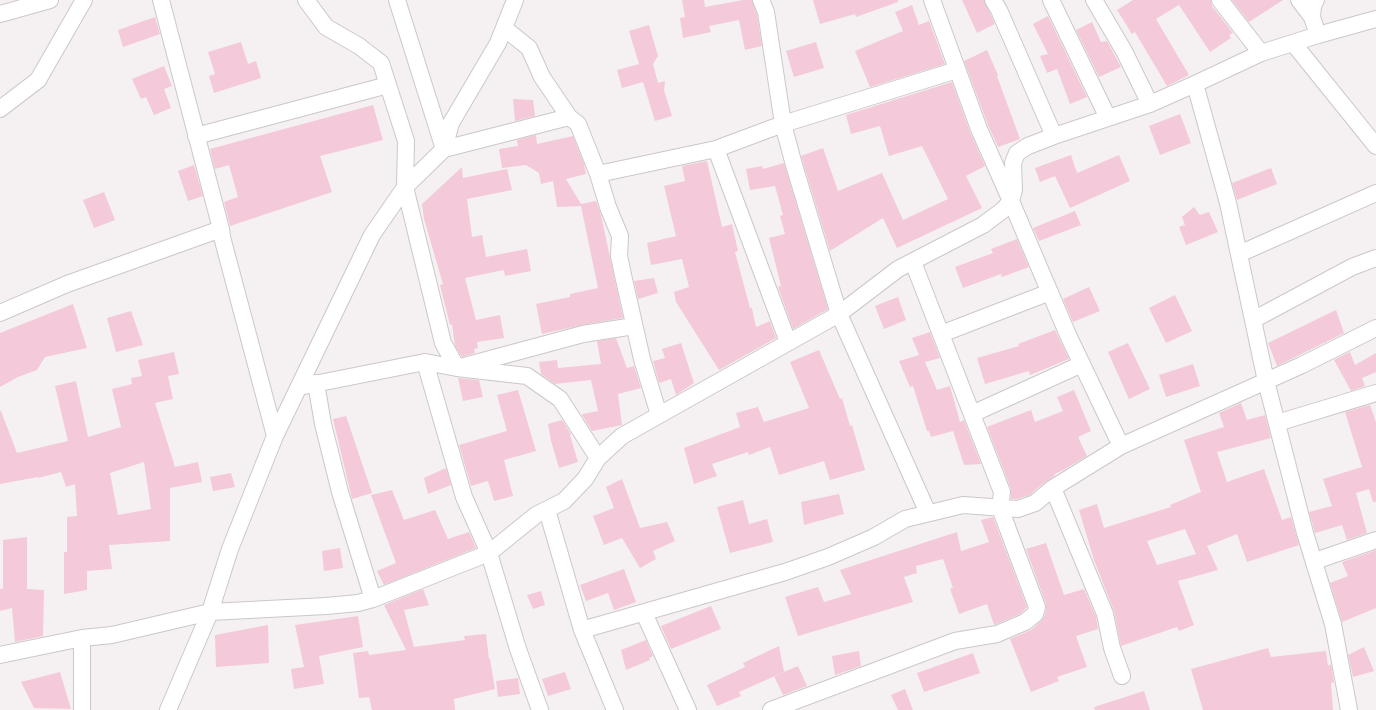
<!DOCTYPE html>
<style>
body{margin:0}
canvas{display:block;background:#f5f0f1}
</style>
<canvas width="1376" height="710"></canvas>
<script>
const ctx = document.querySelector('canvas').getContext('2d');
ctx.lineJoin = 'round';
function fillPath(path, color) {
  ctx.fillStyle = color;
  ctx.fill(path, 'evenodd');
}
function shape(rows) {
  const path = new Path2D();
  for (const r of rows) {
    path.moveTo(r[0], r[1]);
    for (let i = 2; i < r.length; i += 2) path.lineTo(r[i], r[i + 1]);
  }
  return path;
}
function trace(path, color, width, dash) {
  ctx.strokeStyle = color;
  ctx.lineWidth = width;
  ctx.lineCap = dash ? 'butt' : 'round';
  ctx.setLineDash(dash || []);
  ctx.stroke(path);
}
const building = shape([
 [682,0,704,0,705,7,743,0,752,0,757,15,762,46,745,50,739,20,709,26,711,32,683,38,680,18,685,17],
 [813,0,898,0,898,2,856,17,855,14,820,24],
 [962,0,984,0,995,24,977,33],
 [1133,0,1211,0,1212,6,1233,33,1229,35,1231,38,1210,52,1179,5,1156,19,1189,75,1167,86,1135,32,1132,34,1117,10],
 [1232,0,1283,0,1249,22],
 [912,5,919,25,929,21,945,64,870,87,855,51,903,31,895,12],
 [1048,16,1087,97,1070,104,1057,69,1047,73,1040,56,1048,54,1033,24],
 [155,17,160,34,123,47,118,30],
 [1092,22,1101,42,1107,41,1121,67,1099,77,1076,30],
 [649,25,658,56,653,64,658,83,665,81,664,90,672,116,655,121,643,82,622,88,617,70,639,64,629,31],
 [241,42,248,64,256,61,261,78,214,93,209,76,215,74,208,52],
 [816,42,824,68,794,77,786,51],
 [987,50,998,75,997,76,1020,139,998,147,988,125,964,61],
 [164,66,172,86,164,89,171,108,154,115,146,97,141,99,132,79],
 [952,82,970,132,985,166,966,176,982,208,897,248,883,218,830,251,801,156,823,148,838,191,882,173,903,220,948,199,922,146,889,156,880,126,851,134,846,115],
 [513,99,533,100,535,116,515,121],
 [373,105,383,140,320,156,332,192,230,226,224,202,238,197,229,165,215,169,210,149],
 [1180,114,1191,143,1160,155,1149,126],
 [536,135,537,144,573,136,584,164,586,174,566,179,581,204,596,201,601,215,623,318,582,325,542,334,536,304,570,297,570,294,598,288,581,206,557,207,553,181,541,184,539,173,526,165,502,168,499,149,518,146,517,140],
 [1071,155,1077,173,1119,155,1130,181,1070,208,1055,176,1040,182,1035,168],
 [707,161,722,227,732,224,738,251,735,252,750,308,752,308,756,327,770,321,776,338,719,370,676,302,674,292,689,287,682,259,651,265,647,243,676,236,664,186,685,181,682,166],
 [784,163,828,309,793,329,778,287,781,286,769,238,785,234,780,216,783,215,775,186,750,190,746,169,762,166,763,169],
 [194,165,203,196,188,201,178,171],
 [462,167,463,178,507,169,512,190,467,199,472,237,482,235,486,257,527,249,531,271,505,276,504,270,465,278,476,320,500,315,504,338,477,342,478,348,474,349,475,353,462,357,455,346,452,324,450,325,440,285,443,284,424,219,422,204],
 [1271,168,1277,184,1237,200,1232,183],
 [104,192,115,220,94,228,83,200],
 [1194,207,1200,215,1209,212,1218,232,1186,245,1179,227,1185,225,1182,217],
 [1075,211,1081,225,1039,241,1033,228],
 [1017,239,1029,267,1002,277,1001,274,963,288,955,267,993,253,991,249],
 [654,278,658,293,638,299,634,281],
 [1089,287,1100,311,1073,322,1063,299],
 [1175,295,1192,331,1166,343,1149,308],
 [898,297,906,320,884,329,875,306],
 [73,304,87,348,45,357,37,370,18,377,0,387,0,333],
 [1336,310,1344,333,1277,366,1268,343],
 [131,311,143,345,116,352,107,318],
 [1055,330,1069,359,1030,375,1029,371,985,384,977,358,1019,346,1018,344],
 [930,332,940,358,925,362,937,390,950,386,960,422,964,420,981,464,964,465,953,431,931,437,929,431,927,431,913,386,910,387,899,361,919,355,912,338],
 [616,338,627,368,634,366,641,388,618,394,622,425,592,431,582,415,583,414,598,411,591,380,555,384,541,374,539,362,557,360,558,368,601,364,597,341],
 [681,343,694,383,676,395,671,379,659,383,653,361,665,358,662,349],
 [1128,343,1150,389,1129,399,1108,352],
 [819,350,840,399,842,398,850,426,852,425,865,470,830,480,824,461,779,475,770,447,749,455,748,452,712,464,717,476,694,484,684,448,740,427,736,413,758,407,764,422,809,408,790,362],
 [174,352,179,374,168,376,173,399,155,403,175,467,198,462,202,482,170,488,170,541,109,545,112,569,87,571,87,590,64,594,64,552,67,552,67,517,77,516,75,484,66,487,61,472,38,478,38,477,0,484,0,411,1,411,17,453,68,441,55,386,76,381,88,437,121,427,112,389,132,384,131,378,142,376,138,360],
 [144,462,151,509,118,515,110,473],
 [1350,352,1355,365,1376,353,1376,372,1362,378,1365,386,1351,391,1334,360],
 [1193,364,1200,386,1166,397,1159,375],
 [458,378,479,380,483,397,463,401],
 [518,390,536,451,504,460,513,496,494,501,488,481,471,486,459,445,507,431,497,395],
 [1074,390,1091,431,1078,437,1087,456,1063,470,1055,474,1054,476,1035,490,1030,495,1017,499,1011,499,1011,489,987,427,1031,410,1035,422,1063,411,1057,397],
 [1241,403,1247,420,1265,415,1271,438,1217,452,1227,482,1264,469,1282,520,1291,517,1299,545,1247,562,1237,534,1207,546,1218,570,1178,581,1194,625,1179,631,1177,627,1121,646,1114,611,1094,560,1079,510,1097,504,1104,528,1171,507,1170,505,1201,492,1184,440,1224,427,1219,413],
 [1185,529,1196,554,1157,565,1147,541],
 [1370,405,1376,422,1376,502,1373,502,1369,489,1356,493,1367,533,1347,540,1342,525,1315,533,1309,512,1332,506,1323,479,1362,467,1345,412],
 [346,416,372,493,352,499,333,419],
 [562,420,571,434,570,435,578,462,559,468,551,441,548,424],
 [446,468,451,485,428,494,424,478],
 [231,473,235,487,213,491,210,477],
 [622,479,640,528,667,522,675,541,653,551,656,559,640,568,622,538,604,545,593,516,614,508,606,487],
 [392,490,404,520,435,510,448,539,469,532,476,548,384,585,377,571,396,563,371,495],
 [839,494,844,514,804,525,801,502],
 [743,500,749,524,767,519,773,542,730,553,717,507],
 [993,517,1027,607,1020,614,994,625,987,604,959,614,950,589,953,588,943,559,916,566,917,573,904,577,913,602,798,636,785,597,818,587,824,602,851,594,840,570,957,532,961,551,989,542,981,520],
 [27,537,27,589,44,590,43,636,15,642,12,608,0,611,0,589,3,589,3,540],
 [1046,543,1064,595,1084,589,1096,617,1098,629,1076,636,1087,667,1057,677,1059,681,1031,692,1010,639,1031,630,1041,621,1044,617,1046,610,1046,604,1026,549],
 [340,548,343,568,324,571,322,551],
 [1376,550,1376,608,1342,622,1330,583,1348,576,1342,562],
 [624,569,636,602,614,610,608,593,586,601,580,585],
 [423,589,429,605,404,610,414,647,465,640,464,636,486,634,489,659,490,659,495,689,454,699,455,710,372,710,369,697,359,698,353,653,368,651,369,655,406,650,384,605],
 [541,591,545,605,533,609,527,595],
 [711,606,721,629,671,649,661,626],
 [358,616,363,647,319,656,324,684,294,689,291,669,304,667,295,625],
 [268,625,269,663,216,667,215,635],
 [646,640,653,656,649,658,650,660,626,670,621,650],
 [779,646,784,672,739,692,741,696,717,706,707,685,745,667,743,663],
 [1364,647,1374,671,1353,677,1348,655],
 [1268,648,1271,657,1326,651,1328,666,1331,664,1334,682,1331,683,1333,710,1203,710,1191,669],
 [859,651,861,666,835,675,832,656],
 [973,653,980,673,924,692,917,673],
 [798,666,807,686,783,695,774,676],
 [60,672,71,709,34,708,21,682],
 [565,672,571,689,548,696,542,679],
 [518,678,520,694,498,697,496,681],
 [905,689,913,710,898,710,891,695],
 [1144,691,1150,710,1095,710,1094,707]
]);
const street = shape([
 [161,0,221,229,222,237,275,436],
 [306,0,326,27,359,46,381,63,406,141,405,187,443,343,457,368,527,376,560,399,598,458],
 [397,0,444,149,569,117],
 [761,0,766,12,783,124,794,165,839,314,928,513],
 [932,0,979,129,1011,201,1068,335,1121,446],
 [993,0,999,10,1054,136],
 [1051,0,1108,118],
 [1094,0,1124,51,1150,104],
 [1220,0,1261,53],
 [1299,0,1312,17],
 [1316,0,1313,6,1312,17,1318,35],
 [0,14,50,0],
 [504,28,529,48,542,77,569,117,578,124,598,174,608,207,620,236,619,256,623,275,642,359,659,415],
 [1293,43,1376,146],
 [1195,84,1228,203,1266,381,1305,533,1333,624,1349,710],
 [0,109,38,80,84,0],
 [196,136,388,85],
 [716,149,788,342],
 [598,174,716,149,783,124,957,70],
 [1239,254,1376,193],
 [0,313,67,284,221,229],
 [1253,320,1352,267,1376,258],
 [941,334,1050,292],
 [425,362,464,497,489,553,518,649,540,710],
 [316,383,323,424,340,492,373,599],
 [299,387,425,362,457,368,583,334,634,326],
 [972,414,1082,364],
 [1277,423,1376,393],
 [1053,488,1105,614,1112,648,1122,676],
 [547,510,582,630,615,710],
 [1315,561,1376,540],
 [644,613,688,710],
 [582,630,785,572,828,557,874,537,905,519,963,505,1018,509,1035,503,1053,488,1121,446,1302,365,1376,328],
 [0,655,82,638,112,635,210,612,326,606,358,603,373,599,489,553,536,515,564,501,585,479,598,458,622,436,839,314,898,269,983,225,1003,210,1011,201,1014,190,1013,163,1017,153,1028,146,1054,136,1150,104,1195,84,1261,53,1318,35,1376,19],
 [82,710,82,638],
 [168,710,210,612,230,549,275,436,372,235,405,187,444,149,451,123,498,43,515,0],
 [771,710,955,641,997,634,1025,622,1035,614,1037,607,1000,508,1002,492,913,262]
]);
fillPath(building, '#f4cada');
trace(street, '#ccc8c8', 18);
trace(street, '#fff', 16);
</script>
